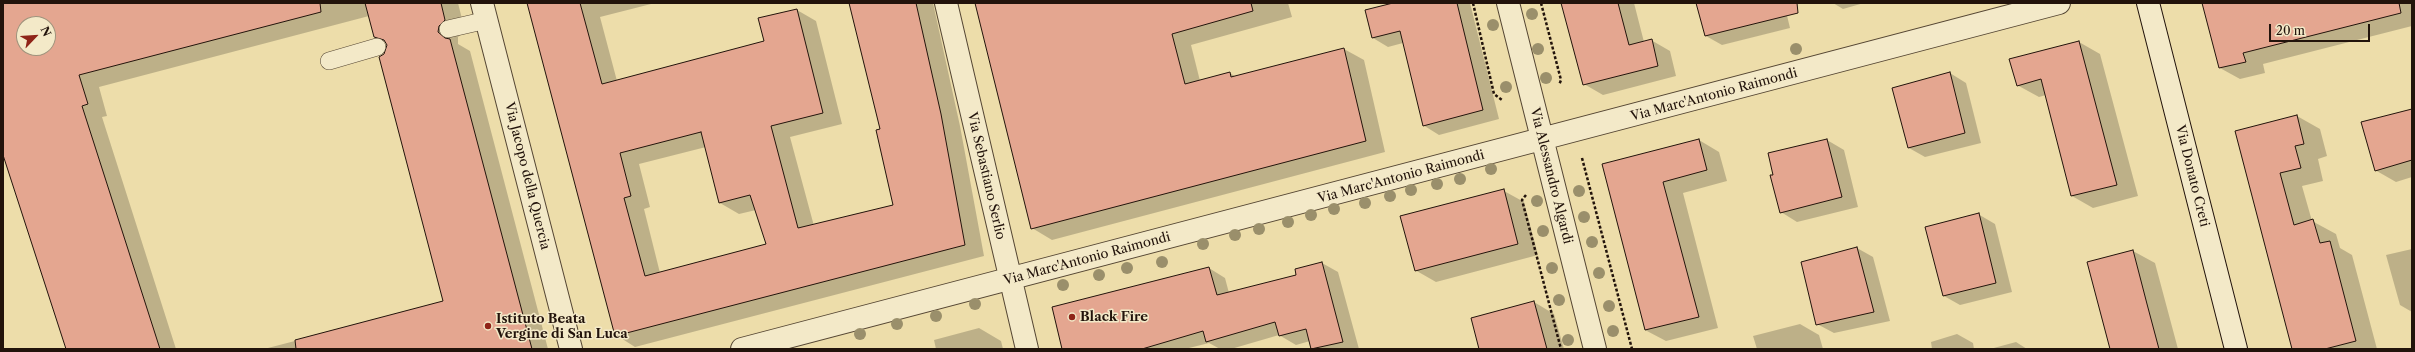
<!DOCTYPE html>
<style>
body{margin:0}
#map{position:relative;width:2415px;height:352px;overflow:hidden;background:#edddaa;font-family:"Libre Caslon Text",serif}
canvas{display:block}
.frame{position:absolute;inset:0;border:4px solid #22130b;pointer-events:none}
.north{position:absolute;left:16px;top:16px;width:40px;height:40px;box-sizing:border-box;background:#f3e9c8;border:1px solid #9f937c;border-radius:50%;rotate:65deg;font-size:11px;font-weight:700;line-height:16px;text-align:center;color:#22130b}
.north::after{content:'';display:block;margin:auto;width:14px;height:18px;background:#8f2418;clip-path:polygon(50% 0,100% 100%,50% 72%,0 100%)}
.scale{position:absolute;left:2269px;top:24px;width:101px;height:18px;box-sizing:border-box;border:2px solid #22130b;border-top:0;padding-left:5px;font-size:12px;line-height:14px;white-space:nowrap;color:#22130b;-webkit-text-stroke:3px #f3e9c8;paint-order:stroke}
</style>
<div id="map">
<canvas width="2415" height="352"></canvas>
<div class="frame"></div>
<div class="north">N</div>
<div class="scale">20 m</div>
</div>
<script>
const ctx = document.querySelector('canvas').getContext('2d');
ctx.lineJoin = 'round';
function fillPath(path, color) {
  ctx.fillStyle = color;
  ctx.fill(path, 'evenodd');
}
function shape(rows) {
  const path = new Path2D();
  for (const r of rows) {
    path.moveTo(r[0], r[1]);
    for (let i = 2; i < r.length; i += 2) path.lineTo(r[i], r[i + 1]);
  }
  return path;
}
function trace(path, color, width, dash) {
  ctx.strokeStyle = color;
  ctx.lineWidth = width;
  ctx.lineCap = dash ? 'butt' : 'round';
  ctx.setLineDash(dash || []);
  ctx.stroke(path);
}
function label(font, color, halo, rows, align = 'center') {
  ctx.font = font + ' "Libre Caslon Text",serif';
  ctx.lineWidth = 3;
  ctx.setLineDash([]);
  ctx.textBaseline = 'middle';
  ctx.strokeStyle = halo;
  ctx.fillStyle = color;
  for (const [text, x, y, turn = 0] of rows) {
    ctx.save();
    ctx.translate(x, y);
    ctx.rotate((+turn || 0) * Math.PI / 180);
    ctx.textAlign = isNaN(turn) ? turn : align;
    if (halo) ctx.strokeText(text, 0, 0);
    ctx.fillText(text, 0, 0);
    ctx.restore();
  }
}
const shadow = shape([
 [3,3,458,3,465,31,458,37,458,44,470,51,548,349,264,349,445,302,385,54,388,44,375,37,369,16,99,87,107,116,102,117,176,349,68,349,3,148],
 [24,24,48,24,48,48,24,48],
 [528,3,655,3,600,17,617,81,765,42,797,10,816,21,842,124,790,137,814,226,895,206,881,130,850,3,933,3,960,126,984,256,635,347,616,335],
 [706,147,720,203,739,214,756,210,767,244,660,273,644,209,650,207,639,164],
 [976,3,1288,3,1292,17,1191,45,1200,81,1230,73,1236,77,1344,49,1364,60,1385,152,1052,240,1032,228],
 [1398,3,1470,3,1499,119,1439,135,1423,125,1403,43,1388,47,1373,38],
 [1562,3,1634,3,1644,42,1651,40,1670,51,1676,76,1603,95,1584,84],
 [1697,3,1784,3,1790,28,1722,45,1706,36],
 [1833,3,1864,3,1843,9],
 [2203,3,2412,3,2412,26,2263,64,2265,73,2240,79,2220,68],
 [2079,42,2100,54,2138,196,2093,208,2072,196,2046,95,2039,97,2017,85],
 [1950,73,1966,83,1981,143,1925,157,1909,148,1893,88],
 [2412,110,2412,177,2396,182,2375,170],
 [2297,116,2320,129,2327,156,2318,159,2323,181,2302,186,2312,221,2336,234,2340,248,2352,255,2377,349,2293,349,2236,132],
 [1699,140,1719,152,1727,181,1683,193,1718,328,1666,341,1645,330,1603,165],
 [1827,140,1844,150,1858,207,1797,222,1781,212,1774,175],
 [1504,191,1524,202,1538,255,1436,282,1415,270],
 [1978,214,1995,224,2012,292,1960,305,1944,296],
 [1857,248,1873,257,1890,321,1834,333,1817,324],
 [2412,249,2412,312,2400,305,2386,255],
 [2133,251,2155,263,2178,349,2111,349],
 [1322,263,1338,272,1359,349,1312,349,1310,341,1296,345,1279,335,1231,349,1220,349,1209,343,1185,349,1063,349,1209,268,1225,278,1229,293,1298,275],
 [1534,302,1554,314,1564,349,1480,349],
 [1800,324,1819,335,1823,349,1757,349,1753,336],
 [979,328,1001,341,1003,349,936,349,934,340],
 [1957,334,1973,343,1974,349,1932,349,1931,342],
 [2016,342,2027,349,1990,349]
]);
const building = shape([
 [3,3,320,3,321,12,79,75,88,104,82,106,160,349,66,349,3,155,3,3],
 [24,24,48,24,48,48,24,48,24,24],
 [365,3,441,3,445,20,439,26,438,32,445,38,450,39,532,349,296,349,295,340,443,301,379,57,384,54,387,45,384,40,374,37,365,3],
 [527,3,580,3,602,84,764,41,758,18,797,9,823,113,771,126,798,228,893,205,876,130,880,129,849,3,916,3,941,114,965,245,615,336,527,3],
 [701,132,719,203,750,195,766,244,645,276,624,198,631,196,620,153,701,132],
 [975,3,1251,3,1253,11,1172,34,1185,84,1230,72,1231,77,1344,48,1366,141,1031,229,975,3],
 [1393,3,1457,3,1483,110,1423,126,1400,31,1372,38,1365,10,1393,3],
 [1561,3,1618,3,1629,45,1652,39,1658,66,1583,85,1561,3],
 [1696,3,1797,3,1798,13,1705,36,1696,3],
 [2202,3,2399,3,2401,13,2243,53,2246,62,2219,68,2202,3],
 [2079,41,2117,185,2071,196,2041,79,2017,86,2009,59,2079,41],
 [1950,72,1965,133,1908,148,1892,88,1950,72],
 [2412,109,2412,160,2375,171,2361,122,2412,109],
 [2297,115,2304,144,2295,146,2301,168,2280,173,2294,225,2313,219,2320,243,2330,241,2356,341,2325,349,2292,349,2235,131,2297,115],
 [1699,139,1707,170,1663,182,1699,317,1645,330,1602,164,1699,139],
 [1827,139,1842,197,1780,213,1770,175,1773,175,1768,153,1827,139],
 [1504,189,1518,244,1415,271,1400,216,1504,189],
 [1979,213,1996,283,1943,296,1925,227,1979,213],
 [1857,247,1874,312,1816,325,1801,262,1857,247],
 [2133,250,2147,304,2159,349,2110,349,2087,262,2133,250],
 [1322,262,1343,342,1311,349,1306,329,1279,336,1275,322,1206,342,1203,331,1142,349,1062,349,1052,307,1209,267,1217,295,1296,275,1295,269,1322,262],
 [1534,301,1547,349,1479,349,1471,318,1534,301]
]);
const path = shape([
 [1473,3,1494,94,1502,100],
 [1541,3,1561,80,1559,85],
 [1582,158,1632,349],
 [1526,195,1522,200,1561,349]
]);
const service = shape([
 [448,29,487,20],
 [329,61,377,47]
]);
const minor = shape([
 [946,3,1027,349],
 [1508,3,1595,349],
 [742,349,2059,3]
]);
const tertiary = shape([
 [482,3,571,349]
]);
const secondary = shape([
 [2148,3,2236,349]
]);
const trees = [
 [1532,14],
 [1493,25],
 [1538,49],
 [1796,49],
 [1546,78],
 [1506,87],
 [1491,169],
 [1460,179],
 [1437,184],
 [1411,190],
 [1579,191],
 [1390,196],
 [1537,201],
 [1365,203],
 [1334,209],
 [1311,215],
 [1584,217],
 [1288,222],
 [1259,229],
 [1543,231],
 [1235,235],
 [1592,242],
 [1203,244],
 [1162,262],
 [1127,268],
 [1552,268],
 [1599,273],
 [1099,275],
 [1063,285],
 [1559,300],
 [975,304],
 [1609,306],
 [936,316],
 [897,324],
 [1613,331],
 [860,334],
 [1568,340]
];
const markers = [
 [1072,317,4,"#8f2418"],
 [488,326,4,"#8f2418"]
];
const streetNames = [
 ["Via Marc'Antonio Raimondi",1714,95,-15],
 ["Via Jacopo della Quercia",527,176,76],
 ["Via Sebastiano Serlio",986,176,77],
 ["Via Alessandro Algardi",1551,176,76],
 ["Via Donato Creti",2192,176,76],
 ["Via Marc'Antonio Raimondi",1401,177,-15],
 ["Via Marc'Antonio Raimondi",1087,259,-15]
];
const poiNames = [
 ["Black Fire",1080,317],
 ["Istituto Beata",496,319],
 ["Vergine di San Luca",496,334]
];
fillPath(shadow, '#0003');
fillPath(building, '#e4a690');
trace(building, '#22130b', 1);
trace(service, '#554633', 18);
trace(minor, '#554633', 24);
trace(tertiary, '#554633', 24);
trace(secondary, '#22130b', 24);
trace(path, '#22130b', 2.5, [3, 2]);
trace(service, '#f3e9c8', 17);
trace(minor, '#f3e9c8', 22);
trace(tertiary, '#f3e9c8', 22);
trace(secondary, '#f3e9c8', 22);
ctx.fillStyle = '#9a8f6b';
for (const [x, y] of trees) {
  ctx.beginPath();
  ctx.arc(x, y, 6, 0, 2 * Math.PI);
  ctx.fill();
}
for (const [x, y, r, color] of markers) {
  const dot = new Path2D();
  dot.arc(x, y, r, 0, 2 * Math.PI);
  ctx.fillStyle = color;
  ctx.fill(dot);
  trace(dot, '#f3e9c8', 1.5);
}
label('13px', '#22130b', '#f3e9c8', streetNames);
label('bold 13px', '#22130b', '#f3e9c8', poiNames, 'left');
</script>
